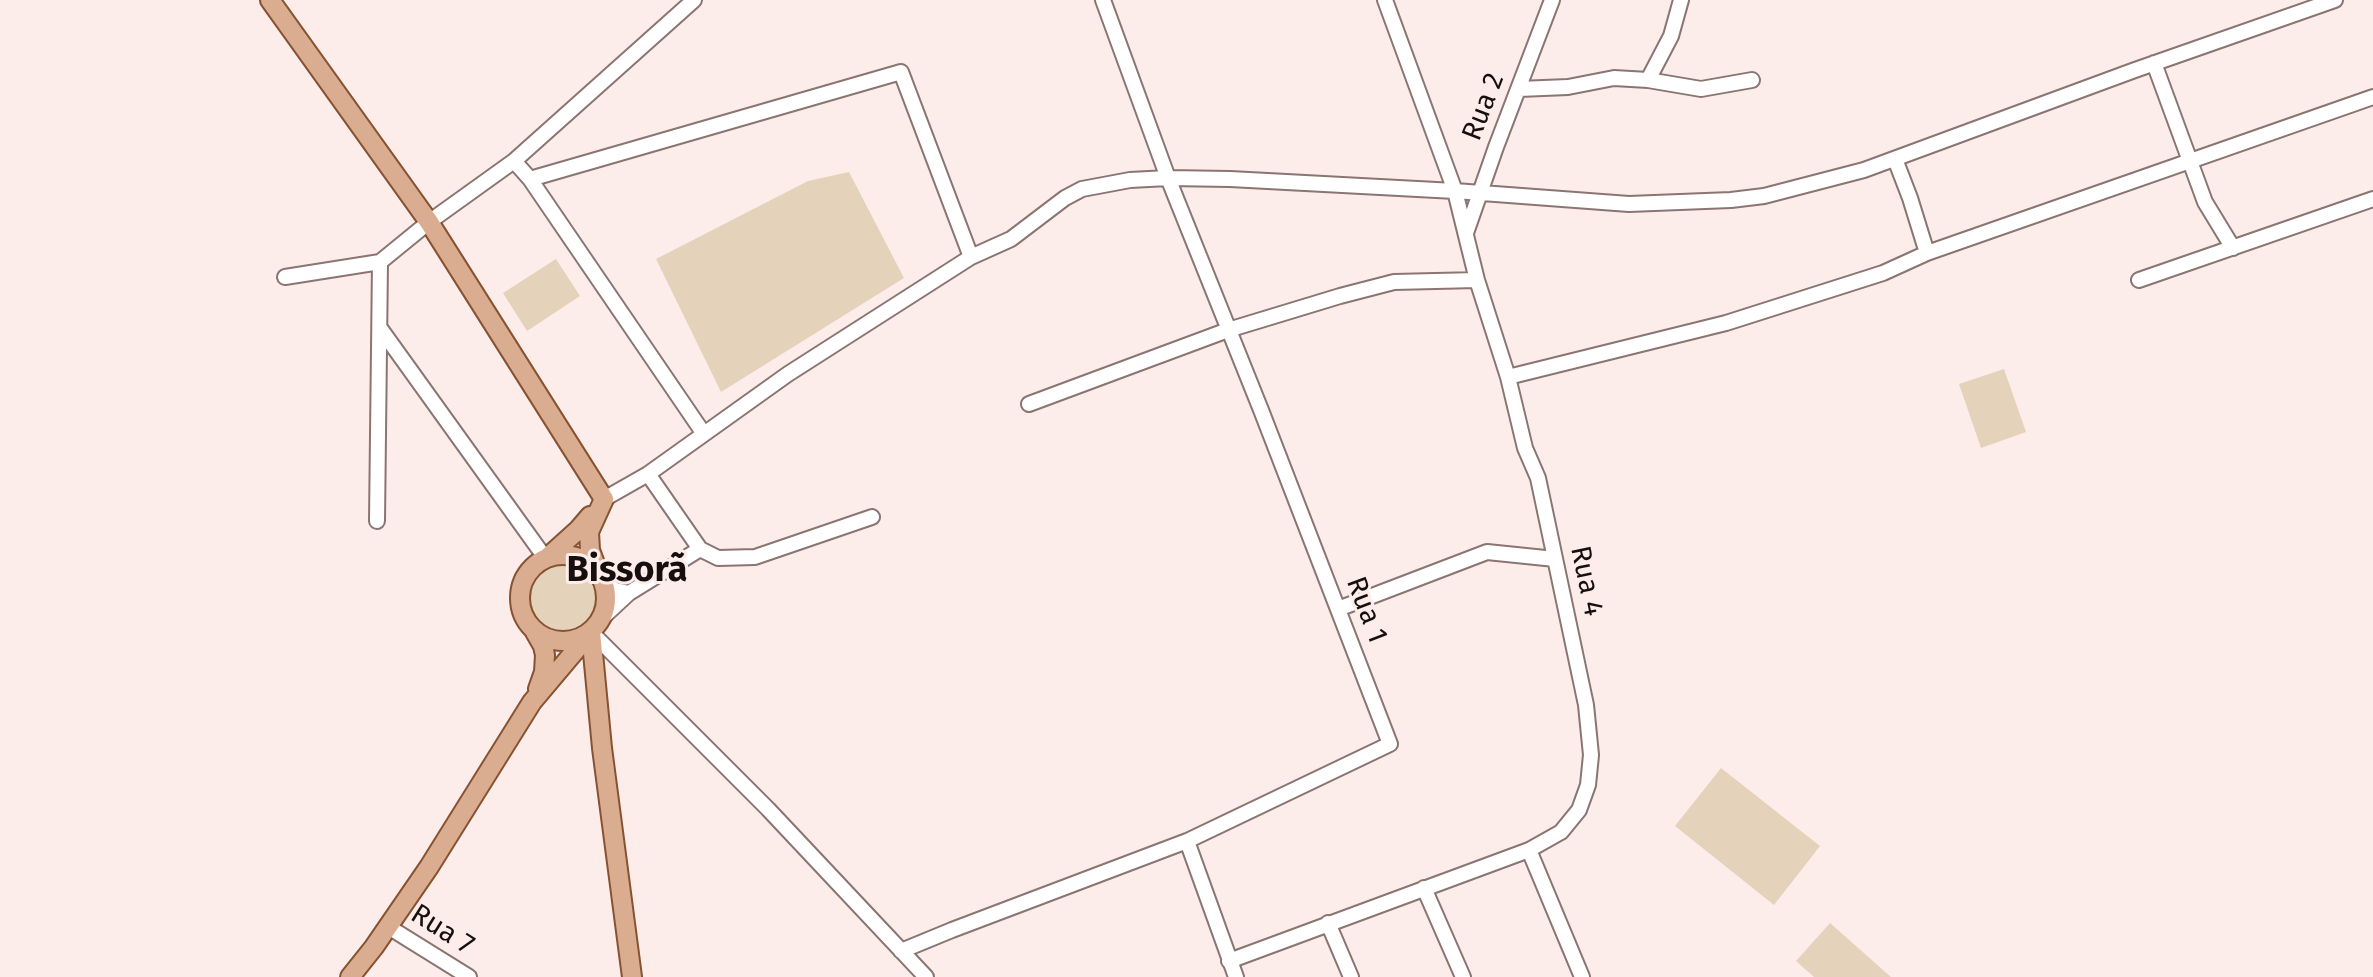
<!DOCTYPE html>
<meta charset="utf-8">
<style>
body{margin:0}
canvas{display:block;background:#fcedea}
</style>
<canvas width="2373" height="977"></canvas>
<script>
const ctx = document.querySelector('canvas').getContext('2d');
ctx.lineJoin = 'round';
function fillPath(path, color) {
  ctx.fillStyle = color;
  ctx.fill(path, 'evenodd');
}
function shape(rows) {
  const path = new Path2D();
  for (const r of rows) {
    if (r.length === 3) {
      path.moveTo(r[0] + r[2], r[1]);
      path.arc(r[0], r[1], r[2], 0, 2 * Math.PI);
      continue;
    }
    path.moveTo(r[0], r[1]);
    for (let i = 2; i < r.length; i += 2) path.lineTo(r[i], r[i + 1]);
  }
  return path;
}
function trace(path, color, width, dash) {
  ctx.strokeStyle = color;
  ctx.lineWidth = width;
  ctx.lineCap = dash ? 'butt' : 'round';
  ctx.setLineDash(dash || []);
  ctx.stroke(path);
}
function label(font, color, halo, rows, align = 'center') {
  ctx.font = font + ' "Fira Sans",sans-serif';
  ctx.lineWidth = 6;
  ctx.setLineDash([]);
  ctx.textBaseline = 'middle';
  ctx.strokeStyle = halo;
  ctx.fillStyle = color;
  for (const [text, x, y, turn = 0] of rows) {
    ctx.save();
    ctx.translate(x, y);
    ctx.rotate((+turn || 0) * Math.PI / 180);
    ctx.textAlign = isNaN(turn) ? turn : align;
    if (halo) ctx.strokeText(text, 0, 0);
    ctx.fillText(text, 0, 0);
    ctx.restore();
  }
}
const green = shape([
 [849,172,904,278,721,392,656,259,808,181],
 [556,259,580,296,527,331,503,293],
 [2004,369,2026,432,1981,448,1959,384],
 [563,598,35],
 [1721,768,1820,846,1774,905,1675,826],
 [1830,923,1891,977,1814,977,1796,961]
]);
const minor = shape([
 [2154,63,2205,202,2233,248],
 [1648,80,1671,36,1681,0],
 [1519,89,1568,87,1614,78,1648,80,1701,89,1752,80],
 [1895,159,1910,198,1927,253],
 [514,161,530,179,704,434],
 [530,179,901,72,971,257],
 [1466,233,1496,147,1552,0],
 [285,277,380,262,429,222,514,161,694,0],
 [2139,280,2373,199],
 [380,328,546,559],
 [1508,377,1726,323,1770,309,1883,273,1927,253,2373,97],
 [1029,404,1228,330,1340,296,1394,282,1477,280],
 [648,474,700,549,718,558,755,557,872,517],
 [604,499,648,474,788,374,971,257,1011,239,1065,198,1082,189,1130,180,1168,178,1230,179,1455,191,1629,204,1731,200,1764,196,1864,170,2135,70,2335,0],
 [377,521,380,262],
 [602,580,615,590,629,593],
 [1338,609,1487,552,1555,559],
 [601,619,629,593,700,549],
 [591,632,768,809,926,977],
 [1187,841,1236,977],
 [1529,850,1582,977],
 [1424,888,1463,977],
 [1328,923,1351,977],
 [387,926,469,977],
 [901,951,952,930,1187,841,1390,744,1261,410,1168,178,1103,0],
 [1229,961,1529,850,1561,832,1579,810,1588,785,1591,755,1586,705,1538,478,1525,448,1508,377,1477,280,1455,191,1385,0]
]);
const major = shape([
 [270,0,429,222,604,499],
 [563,598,43],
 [548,557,578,530,590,516],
 [597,569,590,550,589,532,604,499],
 [535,632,543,646,545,655,544,672,538,689],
 [591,632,602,748,632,977],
 [350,977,374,947,429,867,532,702,591,632]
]);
const streetNames = [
 ["Rua 2",1484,107,-69],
 ["Rua 4",1586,581,78],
 ["Rua 1",1366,610,69],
 ["Rua 7",442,930,32]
];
const districtNames = [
 ["Bissorã",627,571]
];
fillPath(green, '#e5d2ba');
trace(minor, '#8a7572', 18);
trace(major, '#875232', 22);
trace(minor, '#fff', 14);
trace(major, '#dbad90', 18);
label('28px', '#170f0e', '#fcedea', streetNames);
label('bold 36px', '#170f0e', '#fcedea', districtNames);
</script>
